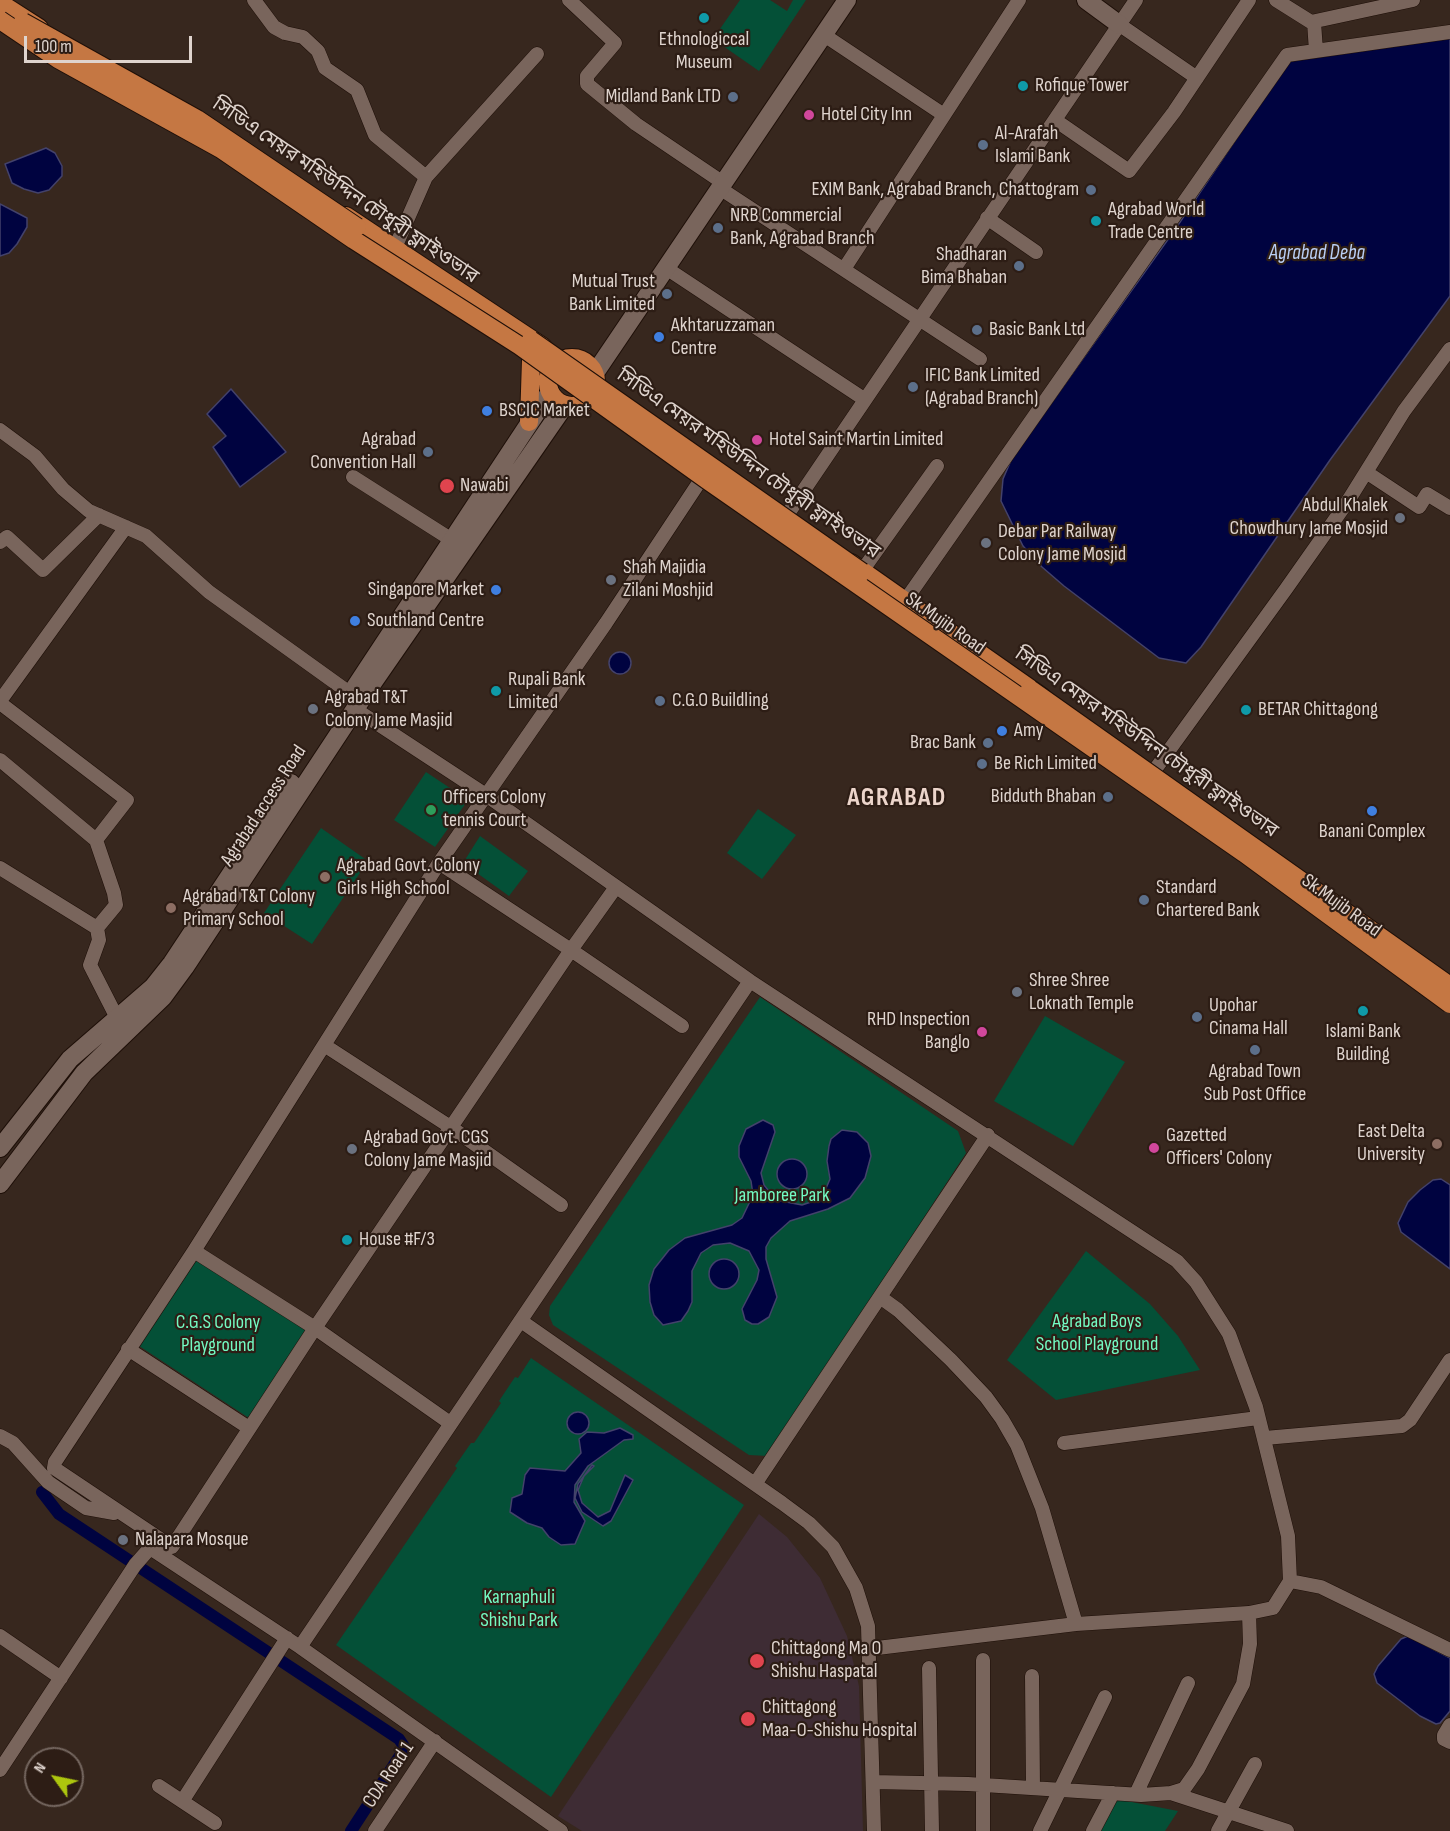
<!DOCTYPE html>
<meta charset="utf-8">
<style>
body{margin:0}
#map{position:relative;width:1450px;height:1831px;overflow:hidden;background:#37271e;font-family:"Sofia Sans Condensed",sans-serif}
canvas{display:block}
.north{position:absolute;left:24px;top:1747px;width:60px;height:60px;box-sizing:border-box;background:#2d1d15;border:2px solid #74665f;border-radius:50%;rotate:303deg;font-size:16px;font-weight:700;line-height:24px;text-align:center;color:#dfd4ce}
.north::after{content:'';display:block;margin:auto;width:21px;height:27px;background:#adc60e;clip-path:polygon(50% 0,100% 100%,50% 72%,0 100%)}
.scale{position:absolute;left:24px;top:36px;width:168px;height:27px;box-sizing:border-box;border:3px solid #dfd4ce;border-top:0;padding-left:8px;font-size:18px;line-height:21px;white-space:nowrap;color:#dfd4ce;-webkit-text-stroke:4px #2d1d15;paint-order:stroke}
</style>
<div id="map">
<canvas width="1450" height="1831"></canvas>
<div class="north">N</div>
<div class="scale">100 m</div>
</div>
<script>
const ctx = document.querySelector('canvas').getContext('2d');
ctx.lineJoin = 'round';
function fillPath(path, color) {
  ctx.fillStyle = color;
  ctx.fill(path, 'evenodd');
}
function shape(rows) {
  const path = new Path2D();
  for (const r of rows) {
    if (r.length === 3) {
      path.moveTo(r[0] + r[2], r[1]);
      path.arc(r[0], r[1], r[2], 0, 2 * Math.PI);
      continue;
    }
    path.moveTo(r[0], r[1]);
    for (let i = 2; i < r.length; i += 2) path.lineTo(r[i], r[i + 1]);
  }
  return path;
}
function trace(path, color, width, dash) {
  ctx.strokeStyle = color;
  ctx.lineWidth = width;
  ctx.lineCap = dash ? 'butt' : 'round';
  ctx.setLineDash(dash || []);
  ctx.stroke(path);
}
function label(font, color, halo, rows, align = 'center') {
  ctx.font = font + ' "Sofia Sans Condensed","Noto Sans Bengali",sans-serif';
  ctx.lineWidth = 4.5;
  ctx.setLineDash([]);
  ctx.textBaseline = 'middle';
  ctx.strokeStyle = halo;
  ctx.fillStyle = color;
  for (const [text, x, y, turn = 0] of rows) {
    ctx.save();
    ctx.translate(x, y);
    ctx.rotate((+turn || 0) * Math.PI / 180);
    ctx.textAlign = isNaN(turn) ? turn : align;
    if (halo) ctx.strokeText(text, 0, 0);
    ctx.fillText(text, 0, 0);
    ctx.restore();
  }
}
const medical = shape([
 [759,1514,787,1537,820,1578,847,1636,859,1686,863,1831,582,1831,558,1816]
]);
const green = shape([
 [740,0,770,0,787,11,793,0,806,0,759,71,713,39],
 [426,772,468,800,435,847,394,820],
 [758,809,796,835,762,879,727,853],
 [321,828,368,861,312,944,264,913],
 [480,836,528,871,509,896,463,863],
 [760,997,958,1131,966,1153,768,1456,749,1455,553,1325,549,1315,550,1306],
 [1045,1016,1125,1062,1073,1146,994,1101],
 [187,1251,307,1328,249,1418,130,1340],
 [1086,1251,1150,1304,1178,1336,1200,1370,1056,1400,1007,1360],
 [531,1358,744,1505,551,1797,336,1645,457,1468,455,1466,471,1443,474,1443,501,1403,499,1401,515,1377,518,1378],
 [1116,1799,1178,1811,1165,1831,1098,1831]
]);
const water = shape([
 [1450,35,1450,296,1330,460,1201,647,1186,663,1159,658,1064,586,1042,567,1023,546,1001,501,1003,479,1012,458,1174,231,1286,65,1294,58,1450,35],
 [46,148,55,153,62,166,62,176,49,190,38,193,24,189,12,183,5,164,46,148],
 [0,204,27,218,27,227,17,244,9,253,0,256,0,204],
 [231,389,286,452,240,487,213,447,226,436,207,414,231,389],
 [620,663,11],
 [763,1120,773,1125,775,1132,761,1173,764,1185,776,1200,802,1205,814,1201,824,1193,830,1179,827,1161,829,1146,831,1139,842,1130,857,1132,868,1143,871,1156,865,1178,850,1198,828,1209,790,1221,771,1238,766,1247,766,1259,777,1297,769,1317,758,1324,752,1324,745,1320,742,1309,757,1280,759,1270,749,1251,730,1243,713,1245,701,1253,692,1271,692,1302,688,1311,681,1321,663,1325,654,1315,650,1302,649,1285,654,1269,669,1250,685,1238,732,1225,742,1218,753,1195,751,1181,739,1157,739,1146,746,1129,763,1120],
 [792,1174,15],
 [1441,1179,1450,1185,1450,1269,1401,1232,1398,1223,1408,1202,1420,1190,1433,1180,1441,1179],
 [724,1274,15],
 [578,1423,11],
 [620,1428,633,1435,633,1439,624,1440,588,1466,575,1485,574,1502,585,1521,575,1544,561,1545,549,1537,542,1528,527,1523,510,1512,512,1498,522,1494,525,1475,530,1468,565,1471,581,1453,579,1439,587,1432,604,1433,620,1428],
 [592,1465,594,1466,584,1476,578,1490,582,1503,598,1517,610,1511,625,1475,633,1480,611,1521,603,1526,582,1512,575,1498,578,1484,592,1465],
 [1408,1636,1450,1658,1450,1711,1440,1723,1436,1724,1420,1716,1377,1683,1374,1674,1378,1666,1401,1639,1408,1636]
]);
const canal = shape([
 [42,1492,59,1514,399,1739,405,1748,351,1831]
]);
const street = shape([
 [254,0,274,27,285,33,303,37,318,51,325,68,357,90,375,135,426,177],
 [569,0,615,43,587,76,587,84,636,124,716,178],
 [1276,0,1311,22,1413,0],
 [1314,22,1316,51],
 [1120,25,1197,78],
 [824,35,944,115],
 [1055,120,1129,171,1174,112,1249,0],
 [721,189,980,359],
 [987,218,1036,252],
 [394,250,426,177,537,54],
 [666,268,864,399],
 [844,269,1019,0],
 [0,430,35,456,63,489,89,511,146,536,209,592,351,694],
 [1366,472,1419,507,1427,494,1450,508],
 [353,477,452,540],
 [785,518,1136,0],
 [0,542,7,537,43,570,99,515],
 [862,571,937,466],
 [905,601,1287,55,1450,32],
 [0,701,126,527],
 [0,703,127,800,96,840],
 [355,709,486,795,750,981,1177,1261,1196,1282,1229,1334,1256,1407,1288,1536,1290,1581,1273,1608,1249,1613,1076,1624,869,1649],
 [0,760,96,840,114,893,116,905,97,928],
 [1146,782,1286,589,1348,501,1404,411,1450,349],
 [0,868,97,928,99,940,90,965,117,1018],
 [616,887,571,950,682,1026],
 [324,1045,452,1128,561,1205],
 [194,1251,315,1328,571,950,439,863],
 [880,1297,898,1310,951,1360,986,1397,1002,1419,1017,1445,1042,1508,1076,1624],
 [521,1321,782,1503,809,1523,833,1547,856,1588,868,1626,874,1831],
 [128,1349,249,1428],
 [450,1423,315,1328,172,1547,54,1468,55,1462,194,1251,439,863,606,623,700,481],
 [0,1436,13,1443,48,1482,61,1491,86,1508,114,1513],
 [1265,1438,1402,1426,1410,1420,1450,1360],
 [1064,1443,1258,1418],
 [755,1484,988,1135],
 [1290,1581,1321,1587,1450,1650],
 [0,1636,61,1678],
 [300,1647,750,981],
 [983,1660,983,1831],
 [929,1668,932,1831],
 [1032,1676,1033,1788],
 [1450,1725,1444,1735,1444,1739,1450,1742],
 [0,1770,135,1565,150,1548,300,1647,561,1831],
 [873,1782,968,1784,1141,1795,1171,1793,1184,1789,1198,1769,1243,1684,1250,1644,1249,1613],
 [159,1786,215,1823],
 [1171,1793,1287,1831],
 [1136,1794,1188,1683],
 [183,1800,287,1638],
 [375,1831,435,1741],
 [1040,1831,1105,1697],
 [1093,1831,1113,1793],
 [1218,1831,1255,1764]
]);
const secondary = shape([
 [1086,0,1120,25],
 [595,373,847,0],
 [350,695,550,392],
 [0,1148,70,1059,153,987,172,963,291,783],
 [0,1184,84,1073,163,997,185,967,361,700,565,405]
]);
const highway = shape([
 [0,3,39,28],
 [346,216,543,347],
 [572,382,24],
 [529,422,531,360],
 [851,563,1042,697]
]);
const highwayBridge = shape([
 [0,20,58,59,221,149,354,240,520,346,707,480,1244,853,1450,1004],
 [23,22,197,119,357,227],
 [531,340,862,572],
 [1030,689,1450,986]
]);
const markers = [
 [704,18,6,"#0f9aa8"],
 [1023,86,6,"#0f9aa8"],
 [733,97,6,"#5c6f8a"],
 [809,115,6,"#d1479c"],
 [983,145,6,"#5c6f8a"],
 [1091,190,6,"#5c6f8a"],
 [1096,221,6,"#0f9aa8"],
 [718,228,6,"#5c6f8a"],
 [1019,266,6,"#5c6f8a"],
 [667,294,6,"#5c6f8a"],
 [977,330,6,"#5c6f8a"],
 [659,337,6,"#3f7fe0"],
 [913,387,6,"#5c6f8a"],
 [487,411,6,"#3f7fe0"],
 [757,440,6,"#d1479c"],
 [428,452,6,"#5c6f8a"],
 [447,486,8,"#e0444e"],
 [1400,518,6,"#6b7280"],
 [986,543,6,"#6b7280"],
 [611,580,6,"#6b7280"],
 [496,590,6,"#3f7fe0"],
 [355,621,6,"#3f7fe0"],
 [496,691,6,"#0f9aa8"],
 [660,701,6,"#5c6f8a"],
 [313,709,6,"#6b7280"],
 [1246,710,6,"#0f9aa8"],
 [1002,731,6,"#3f7fe0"],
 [988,743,6,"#5c6f8a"],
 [982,764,6,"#5c6f8a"],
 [1108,797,6,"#5c6f8a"],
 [431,810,6,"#2e9e5b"],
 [1372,811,6,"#3f7fe0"],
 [325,877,6,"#8d6e63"],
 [1144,900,6,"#5c6f8a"],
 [171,908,6,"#8d6e63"],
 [1017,992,6,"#6b7280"],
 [1363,1011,6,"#0f9aa8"],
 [1197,1017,6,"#5c6f8a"],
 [982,1032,6,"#d1479c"],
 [1255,1050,6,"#5c6f8a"],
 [1437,1144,6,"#8d6e63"],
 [1154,1148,6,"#d1479c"],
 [352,1149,6,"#6b7280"],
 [347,1240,6,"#0f9aa8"],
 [123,1540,6,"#6b7280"],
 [757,1661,8,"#e0444e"],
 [748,1719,8,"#e0444e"]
];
const poiNames = [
 ["Ethnologiccal",704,40,"center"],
 ["Museum",704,63,"center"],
 ["Rofique Tower",1035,86],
 ["Midland Bank LTD",721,97,"right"],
 ["Hotel City Inn",821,115],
 ["Al-Arafah",995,134],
 ["Islami Bank",995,157],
 ["EXIM Bank, Agrabad Branch, Chattogram",1079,190,"right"],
 ["Agrabad World",1108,210],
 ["Trade Centre",1108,233],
 ["NRB Commercial",730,216],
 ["Bank, Agrabad Branch",730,239],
 ["Shadharan",1007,255,"right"],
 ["Bima Bhaban",1007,278,"right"],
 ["Mutual Trust",655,282,"right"],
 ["Bank Limited",655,305,"right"],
 ["Akhtaruzzaman",671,326],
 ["Centre",671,349],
 ["Basic Bank Ltd",989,330],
 ["IFIC Bank Limited",925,376],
 ["(Agrabad Branch)",925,399],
 ["BSCIC Market",499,411],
 ["Agrabad",416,440,"right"],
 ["Convention Hall",416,463,"right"],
 ["Hotel Saint Martin Limited",769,440],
 ["Nawabi",460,486],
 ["Abdul Khalek",1388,506,"right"],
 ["Chowdhury Jame Mosjid",1388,529,"right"],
 ["Debar Par Railway",998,532],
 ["Colony Jame Mosjid",998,555],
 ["Shah Majidia",623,568],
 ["Zilani Moshjid",623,591],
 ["Singapore Market",484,590,"right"],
 ["Southland Centre",367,621],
 ["Rupali Bank",508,680],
 ["Limited",508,703],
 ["Agrabad T&T",325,698],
 ["Colony Jame Masjid",325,721],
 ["C.G.O Buildling",672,701],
 ["BETAR Chittagong",1258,710],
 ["Amy",1014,731],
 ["Brac Bank",976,743,"right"],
 ["Be Rich Limited",994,764],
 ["Bidduth Bhaban",1096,797,"right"],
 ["Officers Colony",443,798],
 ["tennis Court",443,821],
 ["Banani Complex",1372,832,"center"],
 ["Agrabad Govt. Colony",337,866],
 ["Girls High School",337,889],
 ["Standard",1156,888],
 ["Chartered Bank",1156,911],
 ["Agrabad T&T Colony",183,897],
 ["Primary School",183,920],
 ["Shree Shree",1029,981],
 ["Loknath Temple",1029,1004],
 ["Upohar",1209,1006],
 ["Cinama Hall",1209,1029],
 ["RHD Inspection",970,1020,"right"],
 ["Banglo",970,1043,"right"],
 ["Islami Bank",1363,1032,"center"],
 ["Building",1363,1055,"center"],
 ["Agrabad Town",1255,1072,"center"],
 ["Sub Post Office",1255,1095,"center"],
 ["East Delta",1425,1132,"right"],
 ["University",1425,1155,"right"],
 ["Gazetted",1166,1136],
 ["Officers' Colony",1166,1159],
 ["Agrabad Govt. CGS",364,1138],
 ["Colony Jame Masjid",364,1161],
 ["House #F/3",359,1240],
 ["Nalapara Mosque",135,1540],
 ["Chittagong Ma O",771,1649],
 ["Shishu Haspatal",771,1672],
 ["Chittagong",762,1708],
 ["Maa-O-Shishu Hospital",762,1731]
];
const streetNames = [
 ["সিডিএ মেয়র মহিউদ্দিন চৌধুরী ফ্লাইওভার",345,191,34],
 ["সিডিএ মেয়র মহিউদ্দিন চৌধুরী ফ্লাইওভার",748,464,35],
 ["Sk.Mujib Road",945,624,35],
 ["সিডিএ মেয়র মহিউদ্দিন চৌধুরী ফ্লাইওভার",1146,743,35],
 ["Agrabad access Road",264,806,-57],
 ["Sk.Mujib Road",1341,906,36],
 ["CDA Road 1",389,1775,-56]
];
const parkNames = [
 ["Jamboree Park",782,1196],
 ["Agrabad Boys",1097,1322],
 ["School Playground",1097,1345],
 ["C.G.S Colony",218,1323],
 ["Playground",218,1346],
 ["Karnaphuli",519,1598],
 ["Shishu Park",519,1621]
];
const waterNames = [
 ["Agrabad Deba",1317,254]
];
const districtNames = [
 ["AGRABAD",897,798]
];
fillPath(medical, '#3e2c34');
fillPath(green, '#045037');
fillPath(water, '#000340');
trace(water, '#43426b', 1.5);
trace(canal, '#000340', 12);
trace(street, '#1e0f08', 15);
trace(secondary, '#1e0f08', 20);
trace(highway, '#1e0f08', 20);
trace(street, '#79655c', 14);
trace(secondary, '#79655c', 18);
trace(highway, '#c57743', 18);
trace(highwayBridge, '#1e0f08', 20, []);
trace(highwayBridge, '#c57743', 18);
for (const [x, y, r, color] of markers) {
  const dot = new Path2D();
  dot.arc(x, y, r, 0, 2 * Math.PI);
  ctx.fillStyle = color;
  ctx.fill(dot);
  trace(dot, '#2d1d15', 2);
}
label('20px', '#dfd4ce', '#2d1d15', poiNames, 'left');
label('20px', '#dfd4ce', '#2d1d15', streetNames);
label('20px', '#73fac2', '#2d1d15', parkNames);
label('italic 21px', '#b9cef4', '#2d1d15', waterNames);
ctx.letterSpacing = '1.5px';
label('bold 26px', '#ecd5cb', '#2d1d15', districtNames);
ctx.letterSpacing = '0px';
</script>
